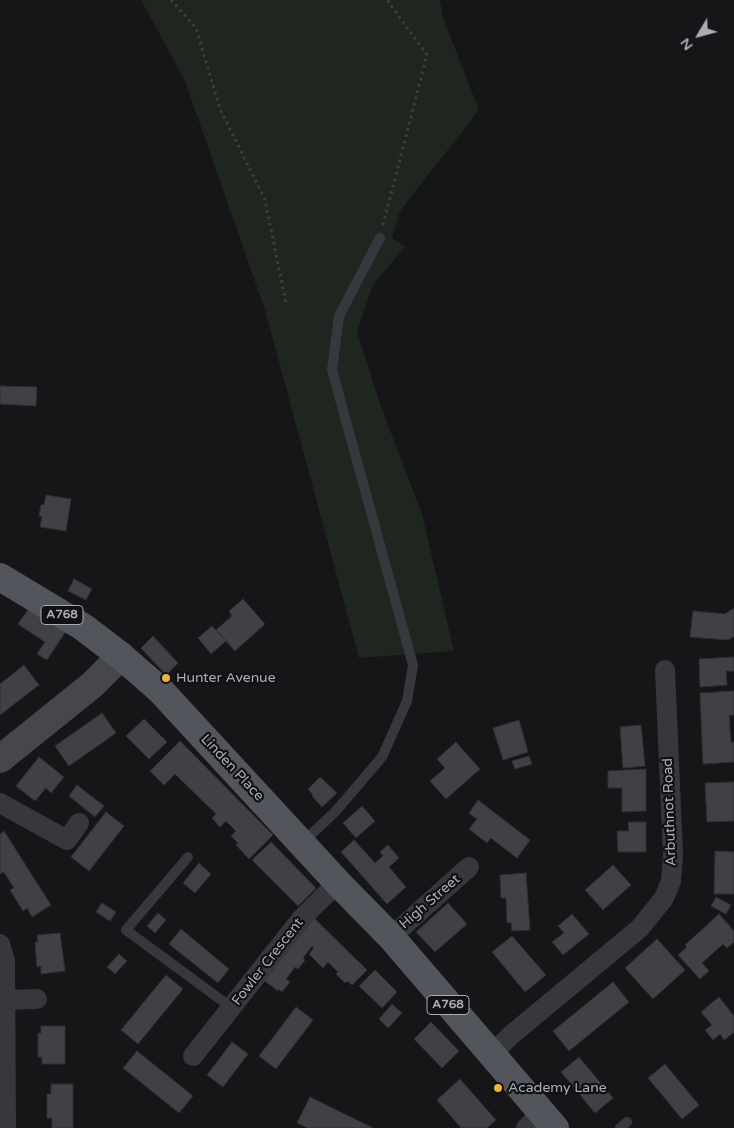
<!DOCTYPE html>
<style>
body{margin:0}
#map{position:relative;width:734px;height:1128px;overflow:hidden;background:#161618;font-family:"Varela Round",sans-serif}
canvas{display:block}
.north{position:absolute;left:674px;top:10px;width:50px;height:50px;-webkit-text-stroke:4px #111113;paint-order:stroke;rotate:233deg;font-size:14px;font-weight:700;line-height:20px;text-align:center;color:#a8adb8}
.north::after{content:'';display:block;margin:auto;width:18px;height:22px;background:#a8adb8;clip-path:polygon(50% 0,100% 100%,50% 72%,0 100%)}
</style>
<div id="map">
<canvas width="734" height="1128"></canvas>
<div class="north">N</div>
</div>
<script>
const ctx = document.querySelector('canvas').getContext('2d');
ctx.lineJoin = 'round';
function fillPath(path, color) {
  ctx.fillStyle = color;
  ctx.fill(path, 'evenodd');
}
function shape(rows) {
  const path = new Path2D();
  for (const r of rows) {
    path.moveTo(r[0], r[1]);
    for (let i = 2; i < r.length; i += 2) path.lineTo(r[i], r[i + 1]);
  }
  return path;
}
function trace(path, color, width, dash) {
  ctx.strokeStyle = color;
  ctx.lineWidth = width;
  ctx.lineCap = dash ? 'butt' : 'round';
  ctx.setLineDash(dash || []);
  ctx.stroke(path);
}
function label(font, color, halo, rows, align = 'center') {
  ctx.font = font + ' "Varela Round",sans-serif';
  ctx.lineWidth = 4.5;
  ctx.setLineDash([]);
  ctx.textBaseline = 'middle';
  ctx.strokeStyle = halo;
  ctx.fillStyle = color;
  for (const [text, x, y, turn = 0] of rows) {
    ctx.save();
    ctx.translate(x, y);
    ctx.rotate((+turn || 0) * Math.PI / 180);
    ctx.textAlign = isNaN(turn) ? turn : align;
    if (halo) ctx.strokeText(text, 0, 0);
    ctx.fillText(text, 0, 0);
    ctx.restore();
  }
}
const green = shape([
 [141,0,440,0,443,18,479,110,400,211,392,238,405,247,373,285,357,331,380,404,422,514,454,651,359,658,265,310,185,81]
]);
const building = shape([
 [0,386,37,387,36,406,0,404,0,386],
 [46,495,71,499,66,531,40,527,42,517,39,516,41,505,44,505,46,495],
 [74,579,92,589,86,600,68,591,74,579],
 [243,599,265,624,235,651,216,630,232,616,229,611,243,599],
 [32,604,68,628,47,660,37,654,45,642,18,624,32,604],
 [734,608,734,636,728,640,690,637,693,611,725,614,734,608],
 [212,626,226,641,211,654,198,638,212,626],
 [153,636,178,663,166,675,141,648,153,636],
 [734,657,734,671,726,671,727,685,700,687,699,659,734,657],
 [24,665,39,685,0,715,0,684,24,665],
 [734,691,734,715,729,715,731,742,734,742,734,762,703,764,700,693,734,691],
 [102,713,116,733,69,766,55,746,102,713],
 [144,719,167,742,149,759,126,736,144,719],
 [519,720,528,752,503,760,493,728,519,720],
 [641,725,645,766,623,768,620,727,641,725],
 [180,741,273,835,249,859,236,845,238,843,231,836,236,831,226,821,220,827,212,818,216,814,175,774,164,785,150,771,180,741],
 [456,742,480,769,446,799,430,781,445,768,437,759,456,742],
 [529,756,532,764,515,769,512,761,529,756],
 [39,757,64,777,51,793,46,788,35,801,16,786,39,757],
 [646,769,646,811,622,812,622,788,608,788,608,771,646,769],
 [320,777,337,793,322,807,312,796,313,795,308,789,320,777],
 [734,782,734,821,707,822,705,783,734,782],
 [77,785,104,806,95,817,69,796,77,785],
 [478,800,530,840,517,858,491,838,487,843,469,829,477,819,469,813,478,800],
 [362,806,375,821,356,838,343,823,362,806],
 [106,812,124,826,89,871,71,857,106,812],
 [628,822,646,822,646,852,618,852,617,831,629,831,628,822],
 [4,831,51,905,32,917,27,908,23,911,10,890,14,888,4,872,0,874,0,834,4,831],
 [354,840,375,863,383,856,380,852,388,845,399,858,389,867,406,887,387,904,341,852,354,840],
 [271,842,316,888,298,906,252,860,271,842],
 [715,851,734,852,734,894,714,894,715,851],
 [199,863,211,874,195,893,183,883,199,863],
 [613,865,631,885,603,910,585,890,613,865],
 [526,873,530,930,512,931,511,922,507,923,506,898,501,898,500,875,526,873],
 [716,897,731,905,726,914,711,906,716,897],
 [102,903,116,912,110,921,96,912,102,903],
 [448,903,467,924,435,952,416,932,448,903],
 [158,913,166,920,155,933,147,926,158,913],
 [572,914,589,934,563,955,552,942,564,933,558,926,572,914],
 [719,914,734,931,734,942,727,948,723,944,702,963,709,971,700,979,678,955,687,947,685,945,719,914],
 [313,917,367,970,352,985,347,981,345,983,336,974,338,972,328,962,323,968,309,954,314,948,312,946,303,958,305,960,298,969,295,967,286,979,290,982,282,992,279,989,278,991,262,979,313,917],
 [181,929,229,969,218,983,169,944,181,929],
 [60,933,65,971,41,974,41,966,37,967,35,942,38,942,37,935,60,933],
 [512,936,546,975,525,992,492,952,512,936],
 [657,939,685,970,653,999,625,968,657,939],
 [119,954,127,961,115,974,107,967,119,954],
 [375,970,397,992,382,1008,359,986,375,970],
 [166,975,183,989,138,1044,121,1030,166,975],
 [613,982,629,1002,569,1051,553,1031,613,982],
 [719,997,734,1016,734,1032,724,1040,720,1034,713,1040,705,1030,712,1025,701,1012,719,997],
 [392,1004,402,1013,388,1028,379,1019,392,1004],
 [296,1007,313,1020,276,1069,259,1056,296,1007],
 [431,1022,459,1051,442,1068,414,1039,431,1022],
 [41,1026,65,1026,65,1064,42,1064,42,1057,38,1057,38,1033,41,1033,41,1026],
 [232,1042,248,1054,223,1087,207,1075,232,1042],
 [137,1051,193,1096,179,1113,123,1068,137,1051],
 [579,1057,613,1098,595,1113,561,1072,579,1057],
 [665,1064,699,1105,682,1119,648,1078,665,1064],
 [460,1079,496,1120,487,1128,461,1128,437,1100,460,1079],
 [51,1084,73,1084,73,1128,52,1128,52,1118,47,1118,47,1094,51,1094,51,1084],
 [310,1097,373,1128,308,1128,297,1123,310,1097]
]);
const path = shape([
 [171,0,196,28,220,109,265,200,286,303],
 [383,225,427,55,387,0]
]);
const lane = shape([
 [303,842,335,812,382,757,407,701,413,665,332,370,339,316,380,238],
 [188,857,126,930,232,1008],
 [620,1128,627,1122]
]);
const street = shape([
 [0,803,67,840,79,823],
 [391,937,469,867],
 [0,944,5,961,6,1128],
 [5,1000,37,999],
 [491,1055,510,1036,640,928,664,898,671,881,673,855,665,670],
 [193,1056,302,918,324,896,339,884],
 [526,1128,541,1113]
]);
const secondary = shape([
 [0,759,92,685,121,656]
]);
const primary = shape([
 [0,577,83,627,121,656,160,690,339,884,391,937,555,1128]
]);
const markers = [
 [166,678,5,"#f2b134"],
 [498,1088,5,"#f2b134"]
];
const shields = [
 [62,615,42],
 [448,1005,42]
];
const shieldNames = [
 ["A768",62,615],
 ["A768",448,1005]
];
const poiNames = [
 ["Hunter Avenue",176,678],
 ["Academy Lane",508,1088]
];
const streetNames = [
 ["Linden Place",232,768,47],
 ["Arbuthnot Road",670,812,-92],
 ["High Street",430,902,-41],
 ["Fowler Crescent",268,962,-52]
];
fillPath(green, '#1e261f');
fillPath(building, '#404145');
trace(building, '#303034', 1);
trace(path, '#3d3f44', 3, [2.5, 4]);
trace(lane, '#37383d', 10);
trace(street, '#37383d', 20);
trace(secondary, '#45474d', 28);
trace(primary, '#53555c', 28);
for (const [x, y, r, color] of markers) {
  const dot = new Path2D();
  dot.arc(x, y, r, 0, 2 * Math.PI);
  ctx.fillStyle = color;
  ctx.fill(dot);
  trace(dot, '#111113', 2);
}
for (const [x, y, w] of shields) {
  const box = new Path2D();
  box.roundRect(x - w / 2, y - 9.5, w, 19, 4);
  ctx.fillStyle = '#111113';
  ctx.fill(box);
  trace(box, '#a8adb8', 1);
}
label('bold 12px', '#a8adb8', null, shieldNames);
label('14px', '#a8adb8', '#111113', poiNames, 'left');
label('14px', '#a8adb8', '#111113', streetNames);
</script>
